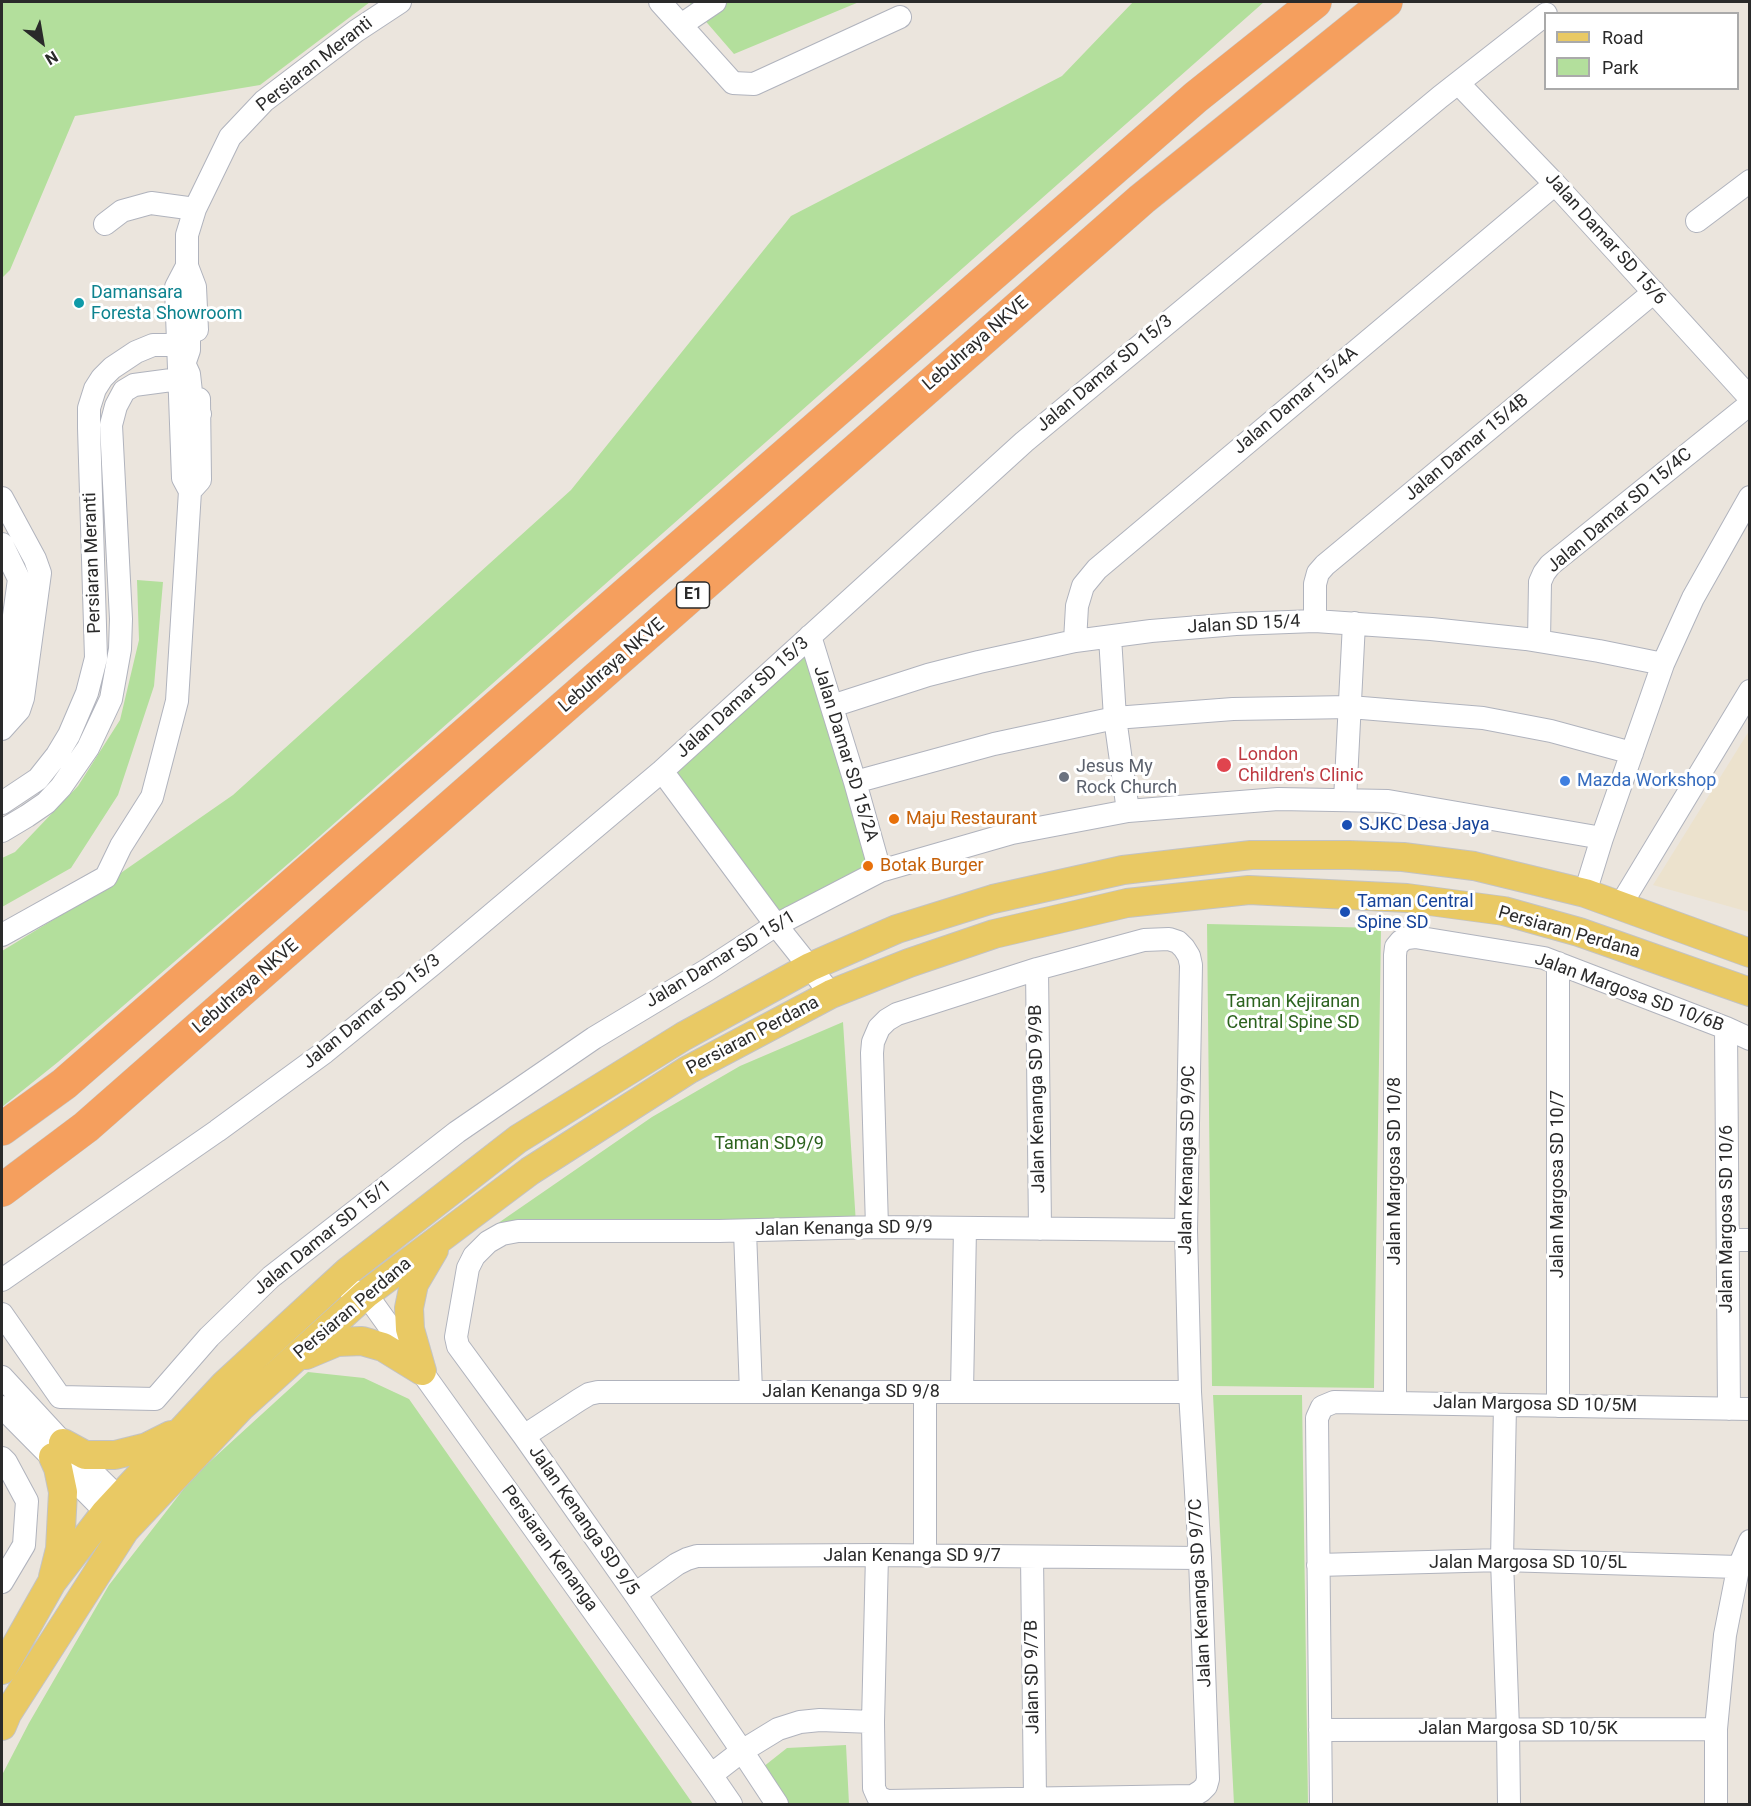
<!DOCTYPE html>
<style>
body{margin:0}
#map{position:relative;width:1751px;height:1806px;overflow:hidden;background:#ebe5dd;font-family:Roboto,sans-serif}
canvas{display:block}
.frame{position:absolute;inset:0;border:3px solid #2a2a2a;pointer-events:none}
.legend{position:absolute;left:1544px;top:12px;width:195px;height:78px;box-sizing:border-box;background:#fff;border:2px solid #aaa;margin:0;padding:8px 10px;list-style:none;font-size:18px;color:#2a2a2a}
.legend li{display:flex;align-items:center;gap:12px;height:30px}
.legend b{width:30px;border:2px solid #aaa}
.north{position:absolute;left:12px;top:12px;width:60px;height:60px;-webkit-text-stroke:4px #fff;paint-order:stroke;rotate:149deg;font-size:16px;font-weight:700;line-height:24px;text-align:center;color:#2a2a2a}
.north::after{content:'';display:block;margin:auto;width:21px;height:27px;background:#2a2a2a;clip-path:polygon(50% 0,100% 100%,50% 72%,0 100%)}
</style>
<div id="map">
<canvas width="1751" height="1806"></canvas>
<div class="frame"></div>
<ul class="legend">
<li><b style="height:8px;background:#e9c964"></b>Road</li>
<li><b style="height:16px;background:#b3df9c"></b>Park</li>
</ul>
<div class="north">N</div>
</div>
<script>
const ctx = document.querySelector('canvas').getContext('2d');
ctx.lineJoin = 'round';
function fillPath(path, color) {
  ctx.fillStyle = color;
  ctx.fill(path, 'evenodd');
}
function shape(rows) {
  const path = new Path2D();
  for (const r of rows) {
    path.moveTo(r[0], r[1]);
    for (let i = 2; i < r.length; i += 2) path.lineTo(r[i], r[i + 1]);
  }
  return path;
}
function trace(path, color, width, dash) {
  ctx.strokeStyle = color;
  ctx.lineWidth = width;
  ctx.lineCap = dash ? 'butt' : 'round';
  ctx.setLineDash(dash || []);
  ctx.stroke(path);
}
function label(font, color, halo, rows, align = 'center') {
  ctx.font = font + ' Roboto,sans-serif';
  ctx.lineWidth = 6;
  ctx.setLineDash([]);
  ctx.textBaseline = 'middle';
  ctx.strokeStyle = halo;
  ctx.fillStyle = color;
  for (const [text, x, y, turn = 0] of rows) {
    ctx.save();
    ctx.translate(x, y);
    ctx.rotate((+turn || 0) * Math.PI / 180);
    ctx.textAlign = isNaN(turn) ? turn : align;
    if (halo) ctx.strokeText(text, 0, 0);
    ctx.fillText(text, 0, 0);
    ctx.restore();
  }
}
const education = shape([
 [1749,731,1749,912,1653,885]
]);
const green = shape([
 [2,2,370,2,260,85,75,116,10,270,2,278],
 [689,2,859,2,734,54],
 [1133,2,1264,2,303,851,58,1062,2,1107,2,951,56,918,233,795,571,490,791,216,1062,76],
 [137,580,163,582,154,686,118,795,71,868,2,907,2,858,15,852,78,786,120,720,139,640],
 [807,647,873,867,779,918,670,774],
 [1207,924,1381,928,1374,1388,1212,1386],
 [843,1022,856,1224,491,1228,652,1117,740,1066],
 [308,1372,364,1378,409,1399,693,1804,2,1804,2,1775,29,1723,109,1585,193,1477],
 [1213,1395,1302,1395,1308,1804,1234,1804],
 [846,1745,849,1804,787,1804,763,1767,787,1748]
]);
const minor = shape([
 [660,2,733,83,754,84,900,17],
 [681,25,715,2],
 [1458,83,1555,184,1750,398],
 [1697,221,1750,181],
 [105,224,122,211,151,203,195,209],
 [197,330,195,287,187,266,187,235,195,209,230,137,264,101,356,31,400,2],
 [190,491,200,480,199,399],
 [2,498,35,559,40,573,23,698,19,710,2,729],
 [2,544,19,579,2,704],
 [1315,621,1315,584,1318,573,1325,565,1654,292],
 [810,636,855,782,880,871],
 [1110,637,1115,718,1128,811],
 [1075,641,1077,606,1083,586,1097,569,1555,184],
 [1539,641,1540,582,1544,573,1550,565,1750,404],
 [832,706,928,675,979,662,1075,641,1151,631,1236,624,1315,621,1431,629,1526,639,1599,651,1663,664],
 [662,771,776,925,831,994],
 [855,782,994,744,1115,718,1233,709,1350,707,1483,718,1551,731,1632,753],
 [1345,800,1354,623],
 [2,803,38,779,57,755,69,735,87,693,96,658,89,428,89,408,95,389,102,378,112,368,136,352,153,345,178,345,178,350,189,374,192,401,200,414],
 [2,831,27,816,46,803,61,787,88,748,111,699,120,649,121,619,111,425,116,406,124,391,134,385,179,379,189,350,189,324,197,314],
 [1585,893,1602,838,1663,664,1693,598,1750,497],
 [1620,906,1750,691],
 [2,935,106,877,121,846,152,797,177,701,190,491,183,478,176,287,187,266],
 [1037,969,1040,1229],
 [1726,1028,1729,1409],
 [877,1227,872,1053,873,1042,879,1028,887,1020,897,1014,1037,969,1144,940,1169,939,1178,942,1184,948,1189,956,1191,965,1186,1230,1190,1392,1200,1558,1208,1779,1206,1786,1201,1791,1193,1796,887,1801,878,1797,874,1788,873,1722,877,1555],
 [745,1231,751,1392],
 [1728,1240,1750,1240],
 [2,1280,217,1131,325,1052,433,964,662,771,1024,442,1440,97,1546,14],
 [350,1290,366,1294,711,1775,731,1804],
 [2,1314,60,1397,155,1399,209,1337,271,1277,457,1132,594,1038,707,970,776,925,880,871,1012,833,1128,811,1278,799,1388,801,1602,838],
 [2,1377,63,1443,130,1509],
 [925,1392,925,1555],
 [962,1392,965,1228],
 [1395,1402,1395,955,1396,947,1401,941,1407,938,1415,937,1544,958,1726,1028,1750,1039],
 [1505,1405,1502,1560,1508,1729,1509,1804],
 [1558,1406,1558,963],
 [2,1407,117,1523],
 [524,1436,579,1400,589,1394,598,1392,1190,1392],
 [2,1458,6,1462,27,1501,24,1545,2,1582],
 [1032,1557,1035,1797],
 [1318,1565,1502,1560,1738,1567],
 [635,1594,677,1564,687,1559,697,1556,877,1555,1200,1558],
 [1320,1730,1716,1729],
 [711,1775,742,1751,778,1729,800,1722,820,1720,873,1722],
 [777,1804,742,1751,635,1594,524,1436,458,1346,456,1337,468,1268,474,1256,488,1242,502,1234,518,1231,719,1231,877,1227,1186,1230],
 [1321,1804,1317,1418,1322,1407,1334,1402,1750,1409],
 [1716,1804,1716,1729,1725,1635,1738,1569,1750,1541]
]);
const major = shape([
 [306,1355,337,1342,362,1341,383,1347,422,1371],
 [422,1371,410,1329,409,1308,414,1284,434,1250],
 [63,1443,85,1455,115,1455,147,1447,171,1435],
 [53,1457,58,1468,63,1492,60,1549,53,1577],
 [2,1670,52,1582,105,1513,225,1384,348,1271,518,1139,684,1036,810,967,897,929,993,899,1123,870,1251,855,1349,855,1403,857,1474,866,1585,893,1750,953],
 [2,1726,7,1714,125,1530,242,1406,366,1294,530,1171,688,1070,831,994,909,963,994,934,1127,903,1249,890,1407,898,1504,911,1579,932,1750,992]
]);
const highway = shape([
 [2,1129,64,1084,1196,97,1315,2],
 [2,1190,86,1127,1142,199,1386,2]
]);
const markers = [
 [79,303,6,"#0f9aa8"],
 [1224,765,8,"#e0444e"],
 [1064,777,6,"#6b7280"],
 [1565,781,6,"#3f7fe0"],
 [894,819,6,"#e8710a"],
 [1347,825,6,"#1a4fb4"],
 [868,866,6,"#e8710a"],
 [1345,912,6,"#1a4fb4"]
];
const shields = [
 [693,595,33]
];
const shieldNames = [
 ["E1",693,595]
];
const streetNames = [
 ["Persiaran Meranti",315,65,-38],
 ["Jalan Damar SD 15/6",1605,239,48],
 ["Lebuhraya NKVE",976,344,-41],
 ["Jalan Damar SD 15/3",1105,374,-40],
 ["Jalan Damar 15/4A",1296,401,-40],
 ["Jalan Damar 15/4B",1467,448,-40],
 ["Jalan Damar SD 15/4C",1620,511,-40],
 ["Persiaran Meranti",93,563,-92],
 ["Jalan SD 15/4",1244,625,-3],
 ["Lebuhraya NKVE",612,666,-41],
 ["Jalan Damar SD 15/3",743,698,-42],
 ["Jalan Damar SD 15/2A",845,754,73],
 ["Persiaran Perdana",1569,933,16],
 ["Jalan Damar SD 15/1",721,960,-31],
 ["Lebuhraya NKVE",246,987,-41],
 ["Jalan Margosa SD 10/6B",1629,993,20],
 ["Jalan Damar SD 15/3",372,1012,-39],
 ["Persiaran Perdana",753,1036,-28],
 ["Jalan Kenanga SD 9/9B",1038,1099,-91],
 ["Jalan Kenanga SD 9/9C",1188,1160,-89],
 ["Jalan Margosa SD 10/8",1395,1171,-90],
 ["Jalan Margosa SD 10/7",1558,1184,-90],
 ["Jalan Margosa SD 10/6",1727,1219,-90],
 ["Jalan Kenanga SD 9/9",844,1229,-1],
 ["Jalan Damar SD 15/1",323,1238,-39],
 ["Persiaran Perdana",353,1309,-40],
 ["Jalan Kenanga SD 9/8",851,1392],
 ["Jalan Margosa SD 10/5M",1535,1405,1],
 ["Jalan Kenanga SD 9/5",583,1521,55],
 ["Persiaran Kenanga",549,1549,54],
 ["Jalan Kenanga SD 9/7",912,1556],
 ["Jalan Margosa SD 10/5L",1528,1563],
 ["Jalan Kenanga SD 9/7C",1201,1593,-93],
 ["Jalan SD 9/7B",1033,1677,-91],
 ["Jalan Margosa SD 10/5K",1518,1729]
];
const cultureNames = [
 ["Damansara",91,293],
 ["Foresta Showroom",91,314]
];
const healthNames = [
 ["London",1238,755],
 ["Children's Clinic",1238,776]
];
const worshipNames = [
 ["Jesus My",1076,767],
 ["Rock Church",1076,788]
];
const shopNames = [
 ["Mazda Workshop",1577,781]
];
const foodNames = [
 ["Maju Restaurant",906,819],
 ["Botak Burger",880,866]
];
const transitNames = [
 ["SJKC Desa Jaya",1359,825],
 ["Taman Central",1357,902],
 ["Spine SD",1357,923]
];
const parkNames = [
 ["Taman Kejiranan",1293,1002],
 ["Central Spine SD",1293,1023],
 ["Taman SD9/9",769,1144]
];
fillPath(education, '#ece2cd');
fillPath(green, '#b3df9c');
trace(minor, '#b0b3bd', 24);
trace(major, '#c3c3c3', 30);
trace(highway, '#c3c3c3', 34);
trace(minor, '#fff', 22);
trace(major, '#e9c964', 28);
trace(highway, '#f59f5e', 33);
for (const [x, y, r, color] of markers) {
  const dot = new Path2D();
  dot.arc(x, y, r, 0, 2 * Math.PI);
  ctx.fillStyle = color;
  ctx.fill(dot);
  trace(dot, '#fff', 2);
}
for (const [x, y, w] of shields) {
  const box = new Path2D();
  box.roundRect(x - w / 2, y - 13, w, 26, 4.5);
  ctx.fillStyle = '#fff';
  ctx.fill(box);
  trace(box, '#2a2a2a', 1.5);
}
label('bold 16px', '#2a2a2a', null, shieldNames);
label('18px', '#2a2a2a', '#fff', streetNames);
label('18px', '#0d838f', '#fff', cultureNames, 'left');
label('18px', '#be3a42', '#fff', healthNames, 'left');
label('18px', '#5b616d', '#fff', worshipNames, 'left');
label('18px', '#366cbe', '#fff', shopNames, 'left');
label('18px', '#c56008', '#fff', foodNames, 'left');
label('18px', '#164399', '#fff', transitNames, 'left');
label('18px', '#2c631e', '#fff', parkNames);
</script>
